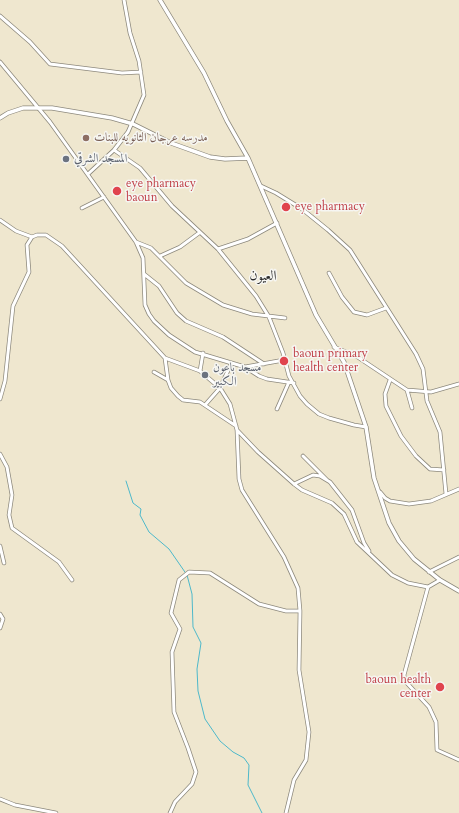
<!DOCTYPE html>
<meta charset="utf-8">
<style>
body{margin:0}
canvas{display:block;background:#efe7cf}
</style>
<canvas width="459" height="813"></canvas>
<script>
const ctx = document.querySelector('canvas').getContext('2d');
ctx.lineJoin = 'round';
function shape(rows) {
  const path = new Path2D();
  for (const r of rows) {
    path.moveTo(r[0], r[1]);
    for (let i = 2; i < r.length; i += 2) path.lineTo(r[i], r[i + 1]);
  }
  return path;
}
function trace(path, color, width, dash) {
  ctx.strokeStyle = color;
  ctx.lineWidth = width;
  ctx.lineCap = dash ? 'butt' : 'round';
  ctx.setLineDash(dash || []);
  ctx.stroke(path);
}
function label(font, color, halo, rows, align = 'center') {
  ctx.font = font + ' Cardo,Amiri,serif';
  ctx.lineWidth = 3;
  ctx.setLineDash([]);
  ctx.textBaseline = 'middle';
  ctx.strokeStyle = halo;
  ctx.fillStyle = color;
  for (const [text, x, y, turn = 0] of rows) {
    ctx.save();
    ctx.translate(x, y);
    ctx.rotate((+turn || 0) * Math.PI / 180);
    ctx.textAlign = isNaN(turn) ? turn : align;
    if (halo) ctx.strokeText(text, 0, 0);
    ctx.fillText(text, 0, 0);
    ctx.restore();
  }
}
const stream = shape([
 [126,481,133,503,141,509,140,515,149,532,169,549,187,575,192,594,193,627,201,643,197,669,198,691,205,719,220,741,233,752,244,758,249,765,248,785,262,813]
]);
const minor = shape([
 [0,16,30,42,50,64,122,73,141,72],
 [0,62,50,122,136,242,143,258,145,305,149,314,154,321,169,335,195,352,245,367,259,376,267,379,294,383],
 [114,150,140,168,172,206,218,249,256,296,269,317,283,353,289,376,300,396,307,404,319,414,329,418,354,425,366,427],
 [88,174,114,150,128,132,144,95,139,61,130,33,124,0],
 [261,186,276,193,302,209,328,230,350,250,416,354,423,369,427,401,440,432,446,494],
 [82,208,104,197],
 [0,220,16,231,32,237],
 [136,242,151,248,186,283,223,305,252,314,285,318],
 [218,249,248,239,277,223],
 [160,256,180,247,199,233],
 [329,273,342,297,354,312,367,315,386,308],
 [144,274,159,286,177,313,186,321,223,337,264,364],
 [334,347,356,356,407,390,431,392,459,384],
 [165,358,168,380,171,388,178,396,183,400,200,402,236,426],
 [245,367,284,360],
 [200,371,220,388,230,404,237,430,239,479,242,490,284,557,298,588,300,611,299,670,309,732,306,760,294,780,286,813],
 [154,372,168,380],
 [390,380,385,394,386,406,401,436,416,456,430,469,444,470],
 [407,390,412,408],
 [0,399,5,381,13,306,29,272,27,245,32,237,37,235,46,235,62,246,165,358,200,371,203,353],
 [205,405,220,388,231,364],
 [277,409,289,382],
 [237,430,258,452,294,484,302,490,332,503,344,514,357,542,392,575,408,583,428,587,440,580],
 [0,454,7,467,12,495,9,515,12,528,59,562,72,580],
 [303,456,327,480],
 [294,484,313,475,320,476,330,482,352,510,364,543,369,551],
 [380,492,385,498,390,501,409,504,431,501,459,489],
 [0,546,4,563],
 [429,572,459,557],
 [428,587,404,675,405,681,429,707,436,722,437,750,459,760],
 [0,614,3,619,0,628],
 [0,799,15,805,56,813],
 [170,813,175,802,192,784,196,772,188,748,174,712,172,652,180,629,171,613,179,580,189,572,210,573,259,604,286,611,300,611]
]);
const tertiary = shape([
 [160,0,204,73,227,121,248,158,316,315,344,362,366,427,374,478,389,523,399,541,414,559,440,580,459,591],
 [0,118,8,113,23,108,52,108,112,118,133,124,171,143,210,157,225,159,248,158]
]);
const markers = [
 [86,138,4,"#8d6e63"],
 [66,159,4,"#6b7280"],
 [117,191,5,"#e0444e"],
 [286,207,5,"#e0444e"],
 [284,361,5,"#e0444e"],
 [205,375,4,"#6b7280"],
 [440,687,5,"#e0444e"]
];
const educationNames = [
 ["مدرسه عرجان الثانويه للبنات",94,138]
];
const worshipNames = [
 ["المسجد الشرقي",74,159],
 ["مسجد باعون",213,368],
 ["الكبير",213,382]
];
const healthNames = [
 ["eye pharmacy",126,184],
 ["baoun",126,198],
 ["eye pharmacy",295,207],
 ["baoun primary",293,354],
 ["health center",293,368],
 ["baoun health",431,680,"right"],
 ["center",431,694,"right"]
];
const quarterNames = [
 ["العيون",263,277]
];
trace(stream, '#4db8ca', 1);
trace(minor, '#8d897d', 4.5);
trace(tertiary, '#8d897d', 5);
trace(minor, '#fff', 3);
trace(tertiary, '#fff', 3.5);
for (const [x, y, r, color] of markers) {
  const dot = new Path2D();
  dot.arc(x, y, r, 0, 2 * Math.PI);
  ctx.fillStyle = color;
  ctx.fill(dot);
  trace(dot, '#f6f6f2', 1.5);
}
label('12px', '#785e54', '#f6f6f2', educationNames, 'left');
label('12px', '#5b616d', '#f6f6f2', worshipNames, 'left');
label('12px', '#be3a42', '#f6f6f2', healthNames, 'left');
label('14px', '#2b2b2b', '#f6f6f2', quarterNames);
</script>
